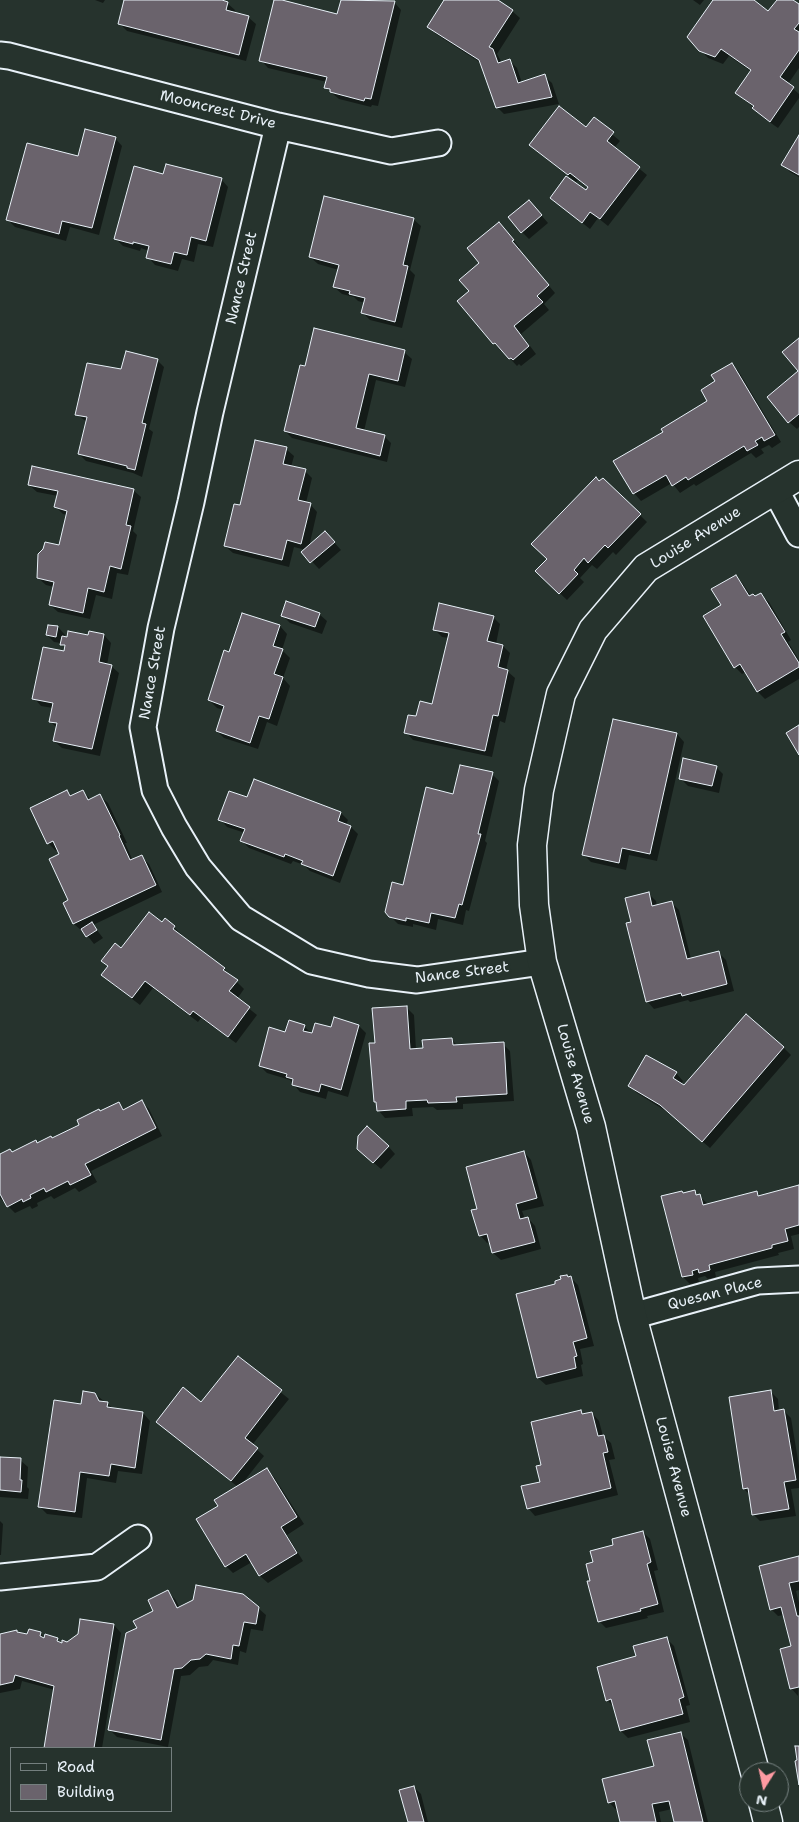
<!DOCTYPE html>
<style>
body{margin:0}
#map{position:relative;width:799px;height:1822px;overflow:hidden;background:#26332d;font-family:"Shantell Sans",sans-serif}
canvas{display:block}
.legend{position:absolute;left:10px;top:1747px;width:162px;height:65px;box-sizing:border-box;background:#26332d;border:1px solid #747f7e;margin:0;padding:6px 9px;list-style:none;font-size:15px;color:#e8f1f8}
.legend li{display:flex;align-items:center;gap:10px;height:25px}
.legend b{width:25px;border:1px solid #747f7e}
.north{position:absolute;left:739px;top:1762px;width:50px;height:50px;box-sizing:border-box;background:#26332d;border:1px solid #747f7e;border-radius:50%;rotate:190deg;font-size:14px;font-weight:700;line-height:20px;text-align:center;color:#e8f1f8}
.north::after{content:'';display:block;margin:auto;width:18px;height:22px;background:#ff9aa2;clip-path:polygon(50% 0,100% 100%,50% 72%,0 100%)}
</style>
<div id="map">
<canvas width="799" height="1822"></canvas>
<ul class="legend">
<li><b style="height:6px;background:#26332d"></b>Road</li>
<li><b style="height:14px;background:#6a636c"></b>Building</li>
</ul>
<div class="north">N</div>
</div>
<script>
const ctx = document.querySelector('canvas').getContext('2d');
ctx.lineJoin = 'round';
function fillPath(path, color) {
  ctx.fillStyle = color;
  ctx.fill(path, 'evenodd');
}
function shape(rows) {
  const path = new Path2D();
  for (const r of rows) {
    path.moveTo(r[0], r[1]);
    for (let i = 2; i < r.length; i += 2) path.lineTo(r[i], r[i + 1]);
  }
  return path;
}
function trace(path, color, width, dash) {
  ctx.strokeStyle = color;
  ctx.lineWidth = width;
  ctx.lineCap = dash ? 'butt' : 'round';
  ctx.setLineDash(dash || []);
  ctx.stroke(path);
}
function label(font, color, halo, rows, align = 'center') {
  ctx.font = font + ' "Shantell Sans",sans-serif';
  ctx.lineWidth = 5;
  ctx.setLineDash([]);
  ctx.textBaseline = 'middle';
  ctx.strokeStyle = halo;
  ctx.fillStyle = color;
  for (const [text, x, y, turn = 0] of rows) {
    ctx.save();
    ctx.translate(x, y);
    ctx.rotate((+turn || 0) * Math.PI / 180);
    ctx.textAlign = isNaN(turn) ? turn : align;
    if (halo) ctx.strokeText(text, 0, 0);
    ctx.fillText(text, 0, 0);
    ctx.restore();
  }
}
const shadow = shape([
 [95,0,105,0,103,3],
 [125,0,217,0,227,3,235,10,234,13,248,17,256,24,246,61,127,31,119,23],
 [276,0,338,15,342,0,385,0,394,2,401,10,378,106,372,105,371,107,339,99,326,88,327,82,268,68,261,60],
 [446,0,496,0,512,11,520,18,497,54,502,63,509,60,517,68,522,83,544,76,552,83,559,104,504,114,497,107,481,63,436,34,429,27],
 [693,0,704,0,700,5],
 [714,0,753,0,768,12,779,0,791,0,799,6,799,68,788,84,799,94,799,98,778,128,761,116,754,108,737,93,752,72,729,56,723,64,708,58,688,37],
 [594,119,620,141,614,148,647,175,608,226,598,218,590,229,551,198,586,192,589,188,578,180,576,182,538,152,586,129],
 [115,138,122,146,99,235,70,227,66,241,15,227,8,220,79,158],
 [799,138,799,177,790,172,783,164],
 [221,179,228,187,213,247,198,244,194,262,182,259,178,271,155,265,148,257,149,251,141,248,140,251,123,246,116,239],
 [536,209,548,223,529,239,522,232],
 [413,219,421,226,410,270,415,275,402,328,370,320,363,313,365,303,358,301,354,297,342,294,334,287,339,270,318,264,310,257],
 [506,231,520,248,518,249,555,293,544,304,549,310,521,334,536,354,521,366,519,364,517,366,502,350,501,351,494,343,471,291,481,263],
 [404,352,412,359,405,387,376,380,364,431,384,436,391,443,387,462,292,438,285,431,306,368],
 [157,360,164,367,149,429,153,432,142,477,133,473,86,461,79,454,87,422,76,414,122,370],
 [732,364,739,372,781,442,772,448,769,445,761,449,764,453,756,458,751,453,696,486,694,484,680,493,672,483,641,501,634,493,664,433,709,401,717,382],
 [799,372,799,427,797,429,789,422],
 [286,449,294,456,291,467,305,471,312,478,306,503,310,504,317,512,309,547,332,540,341,550,319,569,303,552,306,550,294,547,289,567,233,553,225,546,241,507],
 [603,479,647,522,616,555,613,552,597,569,592,565,580,578,584,582,567,600,537,571,549,559],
 [29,485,133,490,141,497,133,531,137,535,128,575,117,573,112,599,96,595,90,619,58,612,50,605,54,587,46,585,38,578,60,546,67,515,63,514,56,507,58,496,37,492],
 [736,576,743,584,751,596,756,598,761,595,769,602,791,640,788,642,799,660,799,679,765,699,758,692,746,672,742,674,735,667,722,605],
 [242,614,280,626,287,634,282,650,290,658,283,678,290,686,277,726,267,722,258,749,224,738,217,731,224,710,217,708,209,700,230,653],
 [319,614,327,621,322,634,290,623,282,615],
 [493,617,500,624,496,644,503,646,510,653,506,670,515,678,505,723,500,721,492,757,413,740,406,732,417,718,433,706,449,638,442,637,434,629],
 [58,627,65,635,64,637,104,635,111,643,107,665,111,666,119,673,100,756,62,748,54,741,57,728,51,722,53,708,41,706,34,698,65,653,66,648,61,643,54,642,47,635],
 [677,734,684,742,657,861,629,855,626,870,591,862,584,855],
 [716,767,723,774,719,793,688,786,680,778],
 [492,774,499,781,485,841,487,843,469,911,466,910,463,925,438,919,436,930,413,924,413,927,398,924,390,916,404,886,454,795],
 [67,791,72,796,83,791,91,800,100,796,108,803,127,843,125,843,133,861,141,857,149,864,162,892,93,925,103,938,94,944,83,930,82,931,74,924,64,903,70,901,60,855,58,850,56,851,48,843],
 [247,799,341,813,348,820,346,825,351,827,358,834,340,883,310,871,304,865,293,861,291,864,249,848,242,841,245,833,227,827,220,819],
 [648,893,656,901,657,906,672,903,679,910,691,959,718,952,726,960,734,991,690,1002,688,1000,654,1009,647,1001,633,923],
 [163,924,174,927,181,934,180,936,224,969,244,989,237,999,257,1015,236,1043,201,1018,198,1022,153,988,140,1005,110,982,109,967,103,961],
 [406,1007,414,1015,416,1050,424,1049,452,1040,458,1046,503,1044,510,1051,514,1101,463,1104,463,1109,437,1110,433,1107,412,1108,413,1116,385,1118,378,1110,377,1104,375,1102,376,1044],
 [304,1026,313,1035,331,1029,359,1026,366,1033,348,1097,328,1091,326,1099,300,1092,290,1080,267,1073,260,1066,286,1033],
 [783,1047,791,1055,710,1148,669,1113,637,1093,630,1086,676,1073,683,1081,681,1084,685,1086],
 [142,1102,149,1109,162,1136,91,1171,97,1182,79,1192,75,1188,54,1199,51,1196,37,1203,38,1206,32,1209,30,1206,15,1213,0,1198,0,1155,12,1153,35,1141,38,1144,52,1139,118,1103,125,1110],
 [388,1146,395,1154,381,1169,366,1156],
 [524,1152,531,1160,544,1206,522,1211,525,1219,528,1218,535,1226,541,1249,501,1260,493,1253,490,1242,487,1243,480,1235,479,1210],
 [799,1186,799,1234,791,1236,794,1249,778,1253,779,1255,715,1272,716,1277,708,1279,705,1276,698,1278,699,1282,690,1284,683,1277,683,1194,694,1192,707,1203,708,1205,757,1193,761,1197],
 [571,1278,578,1285,594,1346,580,1349,583,1364,581,1365,583,1376,546,1385,538,1378,557,1285,562,1280],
 [238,1358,289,1399,252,1445,264,1456,241,1485,267,1470,274,1477,304,1524,287,1535,303,1561,268,1583,260,1576,252,1562,233,1573,226,1566,220,1506,238,1487,165,1429,201,1404],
 [770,1391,778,1399,779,1411,784,1411,791,1418,799,1466,799,1488,791,1489,796,1516,760,1521,753,1514,750,1495,744,1489,731,1398],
 [95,1394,114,1409,143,1413,150,1421,142,1474,118,1471,116,1483,87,1478,82,1518,47,1514,40,1507],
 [580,1411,584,1415,592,1413,599,1421,603,1436,611,1443,615,1459,609,1460,618,1495,535,1516,528,1508,541,1483,543,1466],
 [0,1459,20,1460,28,1467,27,1487,29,1489,28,1499,0,1497],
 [0,1521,3,1524,1,1555,0,1555],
 [643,1532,650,1539,658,1570,654,1571,664,1612,647,1616,648,1618,606,1628,599,1621,592,1582,594,1563,615,1546],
 [799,1558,799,1590,796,1591,799,1603,798,1696,791,1688,793,1647,784,1615,778,1616,771,1609],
 [168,1592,175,1599,180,1608,258,1608,266,1615,263,1631,251,1629,246,1653,240,1651,238,1665,213,1660,208,1666,199,1667,190,1675,181,1676,168,1747,117,1737,110,1730,138,1628,155,1611],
 [114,1625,121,1633,102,1748,45,1748,55,1690,22,1681,20,1689,0,1693,0,1632,2,1634,17,1631,19,1634,28,1636,40,1633,45,1638,57,1639,63,1645],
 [667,1639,674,1646,690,1705,686,1706,690,1722,628,1738,621,1731,615,1708,607,1700,637,1657],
 [680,1733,688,1740,708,1822,675,1822,672,1809,659,1812,661,1822,622,1822,619,1809,616,1810,609,1802,655,1767],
 [414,1787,421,1794,428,1822,409,1822]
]);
const building = shape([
 [124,0,222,0,228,2,226,10,249,16,239,55,118,24,124,0],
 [274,0,282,0,337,14,341,0,395,1,371,99,365,98,364,101,330,92,330,89,324,88,327,77,259,61,274,0],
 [444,0,498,0,513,10,489,47,493,49,498,63,510,59,518,83,545,74,552,97,496,108,479,60,427,27,444,0],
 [713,0,754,0,768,11,777,0,793,0,799,4,799,23,794,29,799,32,799,50,780,77,794,87,770,122,752,108,754,106,735,93,751,70,721,49,715,57,699,51,687,37,713,0],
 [559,106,586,127,594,117,614,132,607,141,640,167,600,219,590,212,582,223,550,198,566,176,586,190,588,187,570,173,568,175,529,145,559,106],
 [85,129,116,137,92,228,62,221,59,234,6,220,27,143,78,156,85,129],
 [799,135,799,175,781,165,799,135],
 [166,164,222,178,206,241,191,237,187,255,174,252,171,264,146,258,149,246,133,242,133,244,114,239,134,166,163,174,166,164],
 [324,196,414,218,403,265,408,266,395,322,361,313,365,298,349,294,350,291,333,287,339,265,309,257,324,196],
 [529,200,542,215,521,233,508,217,529,200],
 [499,222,514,240,512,241,549,285,537,296,543,302,514,326,529,346,513,360,511,358,509,359,495,343,493,344,457,301,469,291,459,280,479,263,467,248,499,222],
 [314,328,405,350,398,381,369,374,356,428,385,435,380,456,284,431,300,365,305,366,314,328],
 [799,338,799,414,788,423,767,397,798,371,782,352,799,338],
 [126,351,158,359,142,423,146,424,135,470,127,468,127,466,78,454,87,417,75,415,87,363,121,369,126,351],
 [732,363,775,435,764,441,762,437,755,441,758,445,747,451,744,446,688,480,686,477,672,486,666,475,633,494,613,461,663,432,661,429,707,401,701,390,715,381,711,375,732,363],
 [255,440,287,447,283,464,306,469,298,500,311,503,301,544,287,540,282,560,224,546,234,504,240,505,255,440],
 [32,466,134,489,126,525,131,526,121,569,110,566,104,592,88,588,83,613,49,605,54,582,37,578,38,554,43,549,45,542,59,545,67,511,54,507,58,491,28,485,32,466],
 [596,477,599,481,603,478,641,514,608,548,605,545,588,563,584,558,574,570,578,574,559,594,535,571,547,559,531,544,596,477],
 [325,531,335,542,310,563,301,552,325,531],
 [736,575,749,596,753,594,755,596,761,593,785,632,781,634,799,663,799,667,757,692,740,664,734,668,703,616,721,605,711,589,736,575],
 [286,601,320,613,315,627,281,616,286,601],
 [439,603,494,616,487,641,503,645,498,667,508,670,498,716,493,715,485,751,404,733,408,715,416,716,420,701,432,704,449,633,433,630,439,603],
 [242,613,280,625,273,646,283,649,274,674,283,677,269,719,259,716,250,743,216,731,224,706,208,700,224,650,229,652,242,613],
 [48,625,58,626,56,637,46,635,48,625],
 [68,631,88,635,89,631,104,634,99,662,112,665,92,749,53,741,57,723,49,722,53,703,32,699,43,647,64,651,65,645,60,645,62,636,67,637,68,631],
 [613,719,677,733,650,854,622,848,619,863,582,855,613,719],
 [799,725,799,755,786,733,799,725],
 [683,758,717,766,712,786,679,779,683,758],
 [460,765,493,772,478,834,481,834,462,905,459,904,455,918,431,913,429,923,406,918,406,921,389,917,385,912,392,882,403,885,426,787,453,794,460,765],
 [254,779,341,812,338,821,351,826,333,876,301,864,303,861,285,854,284,857,240,841,245,829,218,820,229,791,247,797,254,779],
 [67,790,70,796,83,790,88,800,100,794,120,835,119,836,130,860,142,855,156,885,73,924,63,903,68,900,49,859,59,854,53,841,47,844,30,808,67,790],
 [649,892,652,906,672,901,687,959,719,951,727,984,682,996,681,993,646,1002,626,923,631,922,625,898,649,892],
 [149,912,162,922,165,918,175,926,173,929,225,968,223,970,238,980,229,991,250,1007,228,1037,193,1011,190,1015,145,981,132,998,101,975,108,966,101,961,115,943,121,948,149,912],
 [92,922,97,930,86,937,81,929,92,922],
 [407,1006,410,1049,423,1048,422,1040,452,1038,453,1045,504,1042,507,1094,456,1097,457,1102,428,1103,427,1100,406,1101,406,1109,377,1111,376,1102,374,1102,369,1043,375,1043,372,1008,407,1006],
 [746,1014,784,1047,702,1142,660,1105,628,1086,646,1055,677,1072,673,1078,684,1085,746,1014],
 [334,1017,359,1025,341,1090,321,1084,319,1092,292,1085,293,1079,286,1077,287,1074,259,1066,269,1027,285,1032,289,1020,305,1025,303,1031,312,1033,315,1023,331,1027,334,1017],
 [142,1100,156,1128,85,1164,91,1175,70,1185,68,1181,46,1192,44,1188,30,1195,31,1198,23,1202,22,1199,7,1207,0,1194,0,1154,10,1149,12,1152,36,1140,37,1143,51,1136,52,1138,79,1125,77,1120,99,1109,100,1111,119,1102,123,1110,142,1100],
 [367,1126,389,1146,373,1163,357,1149,358,1136,367,1126],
 [524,1151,537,1198,516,1204,520,1219,528,1217,535,1242,492,1253,487,1234,479,1236,471,1210,477,1209,466,1167,524,1151],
 [799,1185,799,1225,785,1229,788,1241,772,1245,772,1248,709,1265,710,1270,699,1273,698,1269,692,1271,693,1275,682,1277,661,1196,682,1191,683,1193,695,1190,696,1195,700,1194,703,1205,757,1191,758,1196,799,1185],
 [567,1275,568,1277,571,1276,587,1338,573,1342,577,1356,574,1357,576,1368,537,1378,516,1294,555,1284,555,1281,561,1279,560,1276,567,1275],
 [238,1356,282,1390,245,1438,258,1448,231,1481,156,1422,183,1387,201,1402,238,1356],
 [771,1390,774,1411,784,1409,796,1480,784,1482,789,1509,752,1515,748,1488,743,1489,729,1397,771,1390],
 [83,1391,95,1393,99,1401,108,1402,107,1407,143,1412,135,1468,111,1464,109,1476,80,1472,75,1512,38,1507,54,1400,81,1404,83,1391],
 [581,1410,582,1414,592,1412,598,1436,604,1435,608,1452,603,1453,611,1488,527,1509,521,1486,540,1482,536,1466,541,1465,531,1422,581,1410],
 [0,1457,21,1458,20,1480,22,1480,21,1492,0,1490,0,1457],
 [267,1468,297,1517,281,1527,297,1553,259,1576,246,1554,225,1567,196,1519,218,1506,214,1500,267,1468],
 [643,1531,651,1562,647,1564,658,1604,640,1609,641,1611,598,1622,587,1581,590,1581,586,1564,593,1562,590,1551,613,1545,612,1539,643,1531],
 [799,1556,799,1581,789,1583,797,1616,799,1616,799,1687,790,1689,780,1649,791,1646,781,1607,770,1610,759,1566,799,1556],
 [196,1585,243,1594,259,1607,256,1624,244,1622,239,1646,233,1645,231,1659,206,1654,200,1659,191,1660,182,1668,174,1669,161,1740,108,1730,126,1633,137,1628,133,1621,153,1611,148,1600,168,1590,177,1608,193,1600,196,1585],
 [80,1619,114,1624,94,1748,44,1748,54,1686,15,1675,13,1682,0,1685,0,1634,17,1630,17,1632,27,1634,29,1629,41,1632,40,1636,44,1638,45,1634,58,1638,57,1641,62,1643,62,1640,67,1642,78,1634,80,1619],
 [667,1637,684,1697,679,1699,683,1714,620,1731,611,1699,606,1701,597,1667,636,1656,633,1646,667,1637],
 [681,1732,703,1822,674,1822,669,1801,652,1804,656,1822,620,1822,615,1801,608,1803,602,1779,654,1766,647,1740,681,1732],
 [795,1746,799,1746,799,1785,795,1761,797,1760,795,1746],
 [414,1786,424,1822,408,1822,399,1790,414,1786]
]);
const street = shape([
 [0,55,9,56,278,126,391,151,438,143],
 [278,126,210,412,191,502,161,628,143,727,155,790,174,827,198,867,241,918,312,961,369,974,417,980,542,962],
 [775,489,799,534],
 [632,1316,758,1281,799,1279],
 [0,1577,97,1567,138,1538]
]);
const secondary = shape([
 [755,1772,632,1316,591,1127,542,962,534,905,532,845,539,790,561,694,593,630,646,568,799,475],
 [763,1802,768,1822]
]);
const streetNames = [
 ["Mooncrest Drive",218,110,14],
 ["Nance Street",242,278,-77],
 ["Louise Avenue",696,538,-32],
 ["Nance Street",153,673,-80],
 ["Nance Street",462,973,-7],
 ["Louise Avenue",575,1074,74],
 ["Quesan Place",715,1294,-14],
 ["Louise Avenue",673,1467,75]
];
fillPath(shadow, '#0007');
fillPath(building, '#6a636c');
trace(building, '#e8f1f8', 1);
trace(street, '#e8f1f8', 29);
trace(secondary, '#e8f1f8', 31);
trace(street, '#26332d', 25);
trace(secondary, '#26332d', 28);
label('15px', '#e8f1f8', '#26332d', streetNames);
</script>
